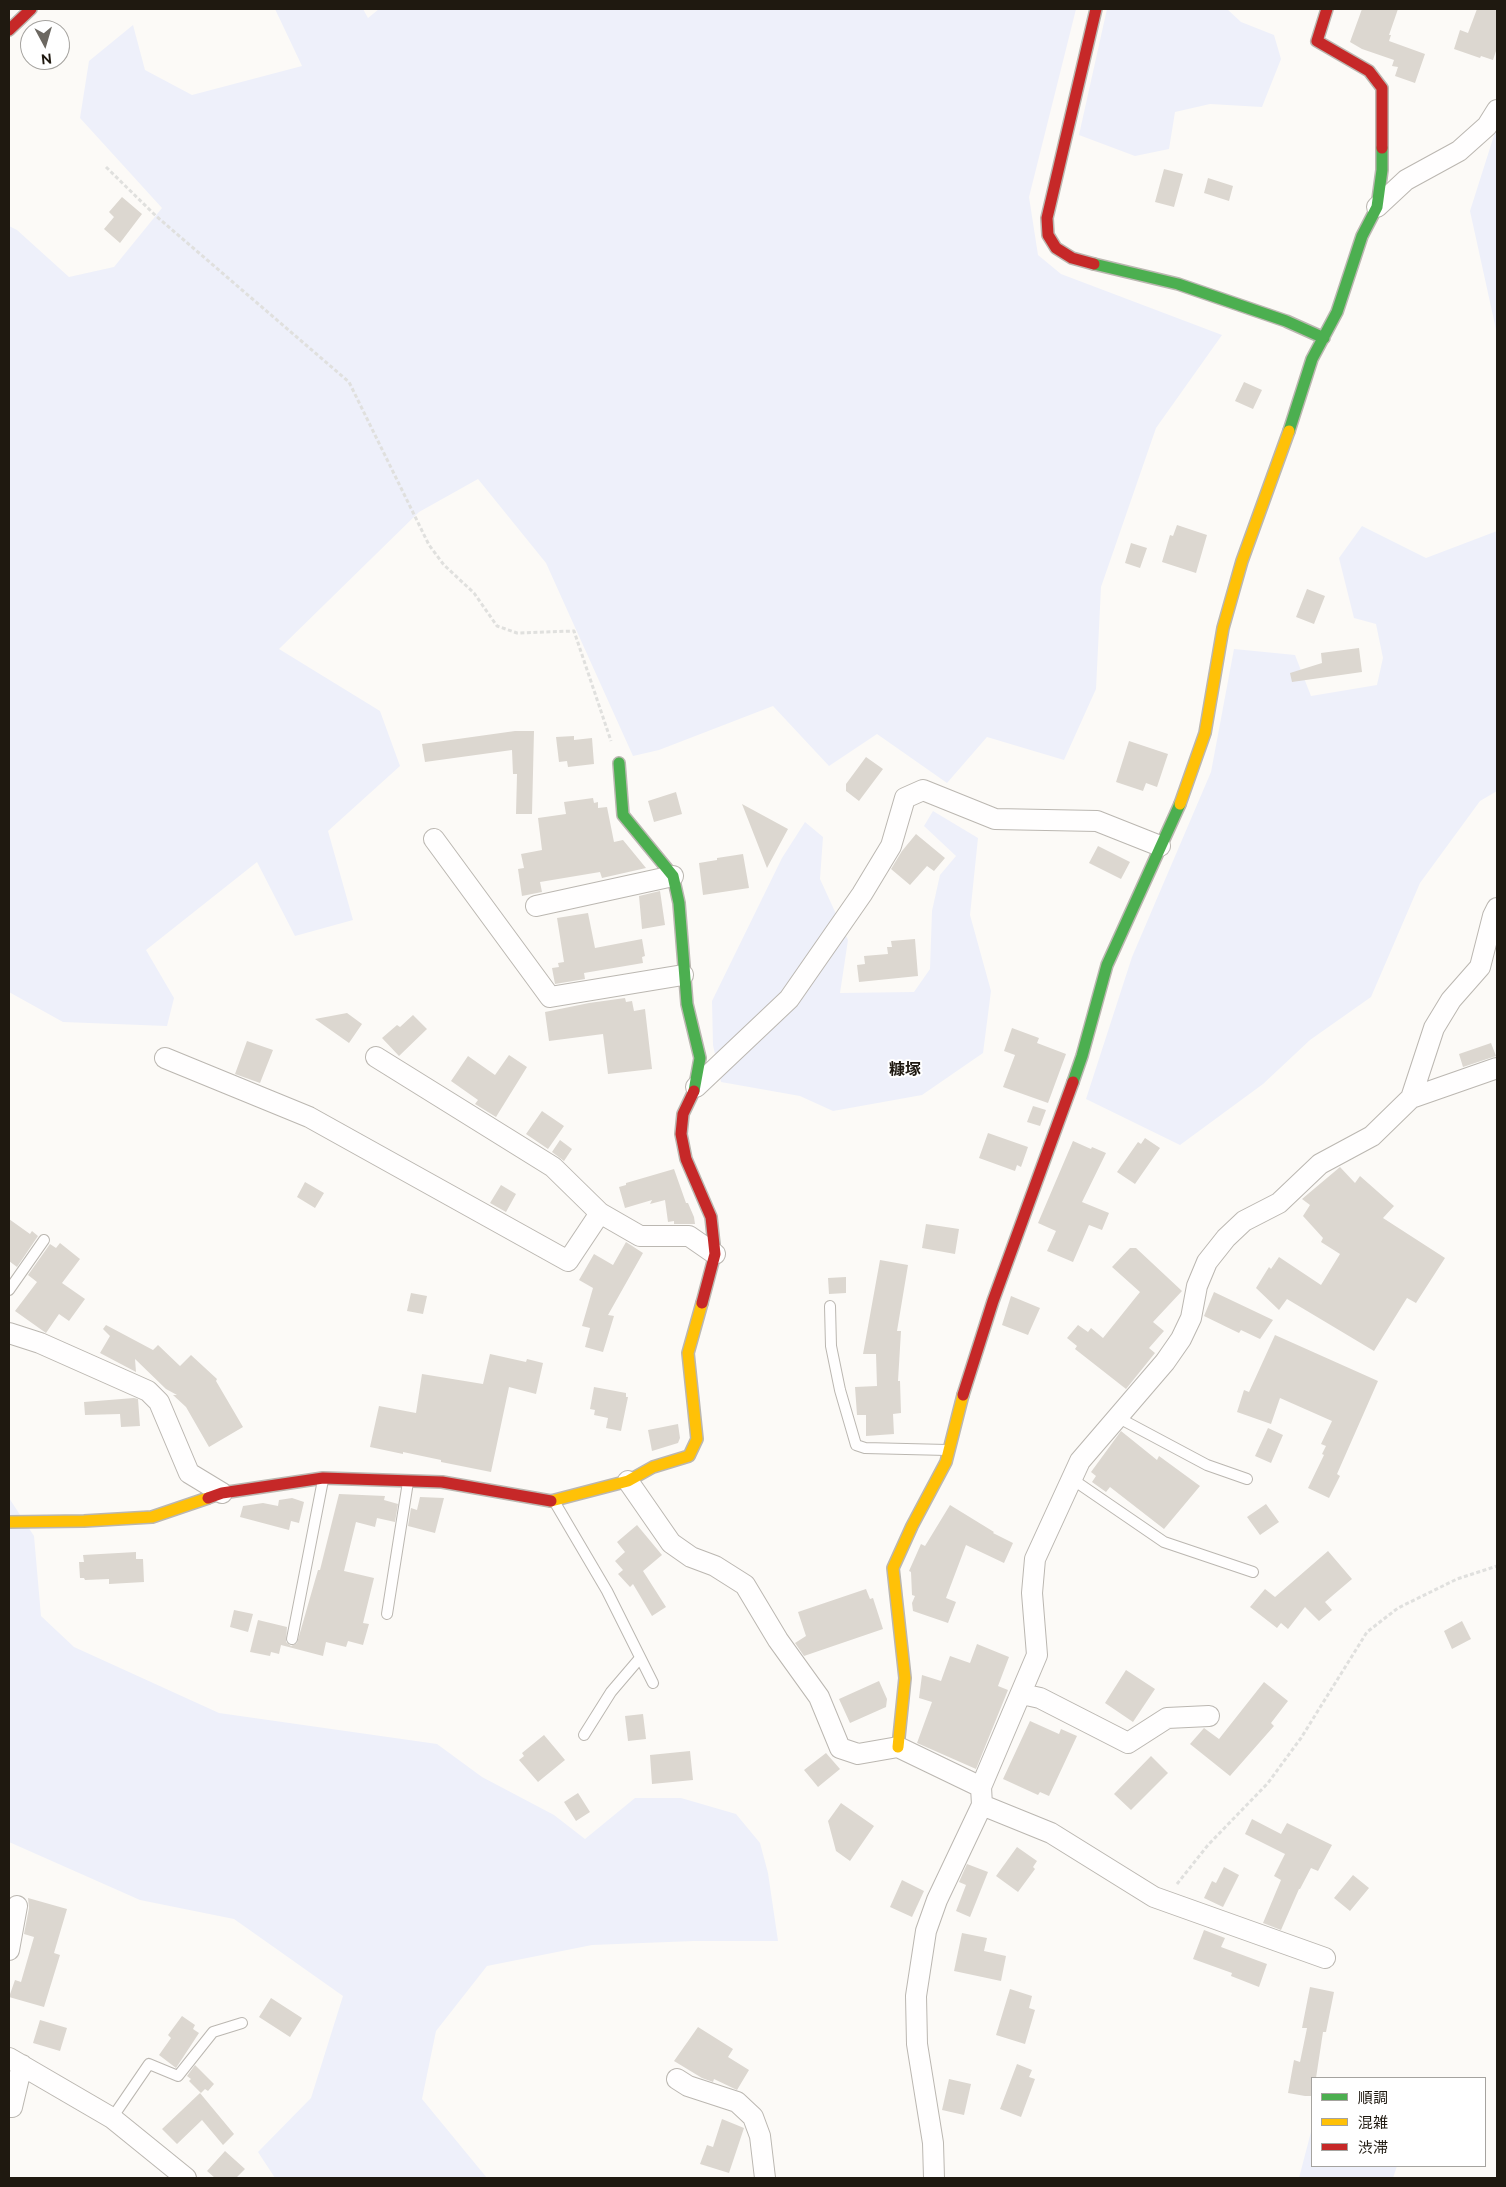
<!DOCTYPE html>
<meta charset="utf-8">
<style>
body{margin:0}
#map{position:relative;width:1506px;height:2187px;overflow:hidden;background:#fcfaf7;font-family:Raleway,"Noto Sans JP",sans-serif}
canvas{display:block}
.frame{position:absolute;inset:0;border:10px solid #1f1910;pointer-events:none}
.legend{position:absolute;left:1311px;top:2077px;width:175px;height:90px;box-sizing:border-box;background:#fff;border:1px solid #a5a39f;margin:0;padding:6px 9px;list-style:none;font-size:15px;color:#1f1910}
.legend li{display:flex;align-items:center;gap:10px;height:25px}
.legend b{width:25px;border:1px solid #a5a39f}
.north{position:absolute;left:20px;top:20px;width:50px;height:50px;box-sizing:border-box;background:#fff;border:1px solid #a5a39f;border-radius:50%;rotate:174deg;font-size:14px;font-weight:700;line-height:20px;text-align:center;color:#1f1910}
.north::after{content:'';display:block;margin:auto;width:18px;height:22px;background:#6c6861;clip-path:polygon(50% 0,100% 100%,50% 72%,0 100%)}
</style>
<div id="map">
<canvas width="1506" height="2187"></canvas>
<div class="frame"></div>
<ul class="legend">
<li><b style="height:6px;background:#4caf50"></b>順調</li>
<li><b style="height:6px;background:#ffc107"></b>混雑</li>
<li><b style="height:6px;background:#c62828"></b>渋滞</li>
</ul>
<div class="north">N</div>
</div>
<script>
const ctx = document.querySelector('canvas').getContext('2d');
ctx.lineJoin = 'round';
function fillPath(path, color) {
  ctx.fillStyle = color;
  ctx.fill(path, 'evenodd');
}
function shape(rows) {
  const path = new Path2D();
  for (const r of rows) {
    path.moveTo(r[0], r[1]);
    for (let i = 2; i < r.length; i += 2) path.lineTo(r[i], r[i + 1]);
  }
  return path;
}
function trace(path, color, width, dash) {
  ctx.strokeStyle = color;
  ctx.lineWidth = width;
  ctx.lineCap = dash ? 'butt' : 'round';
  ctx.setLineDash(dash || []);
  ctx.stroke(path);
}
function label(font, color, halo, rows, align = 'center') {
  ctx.font = font + ' Raleway,"Noto Sans JP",sans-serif';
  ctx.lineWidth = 4;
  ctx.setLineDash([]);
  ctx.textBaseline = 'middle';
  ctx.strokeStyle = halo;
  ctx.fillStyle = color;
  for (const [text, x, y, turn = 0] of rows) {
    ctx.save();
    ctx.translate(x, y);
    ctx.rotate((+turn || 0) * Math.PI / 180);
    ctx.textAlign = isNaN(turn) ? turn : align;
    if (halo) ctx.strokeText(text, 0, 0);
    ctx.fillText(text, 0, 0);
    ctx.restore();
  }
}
const green = shape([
 [275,9,363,9,368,18,379,9,1076,9,1029,197,1038,255,1061,274,1222,335,1156,428,1101,587,1096,689,1064,760,987,737,947,783,877,734,829,766,773,706,659,750,633,756,546,563,478,479,419,512,279,649,380,711,400,766,328,831,353,920,295,936,257,862,146,950,174,998,167,1026,63,1022,9,992,9,226,17,230,69,277,114,267,162,208,80,118,89,61,133,25,145,70,192,95,302,66],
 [1107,9,1227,9,1241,22,1274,35,1281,59,1262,107,1210,104,1175,112,1169,149,1135,156,1079,135],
 [1497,126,1497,334,1470,211],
 [1362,526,1426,558,1497,531,1497,791,1480,801,1420,883,1371,997,1310,1040,1263,1084,1180,1145,1086,1099,1132,957,1211,772,1234,649,1295,655,1311,696,1377,685,1383,658,1376,624,1354,618,1339,558],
 [933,811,978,838,970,915,991,991,983,1053,922,1095,833,1111,800,1096,721,1082,713,1045,712,1001,782,858,805,822,823,837,820,879,848,940,840,993,914,992,930,969,932,911,940,875,956,856,924,826],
 [9,1498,34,1536,41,1616,74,1647,219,1713,437,1744,482,1777,554,1815,585,1839,635,1798,681,1798,736,1814,760,1843,768,1873,778,1941,694,1941,592,1945,487,1966,436,2031,422,2099,487,2178,275,2178,258,2152,311,2098,343,1996,234,1919,140,1900,9,1842],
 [1312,2128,1312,2166,1397,2166,1393,2178,1299,2178]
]);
const building = shape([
 [1362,9,1398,9,1389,35,1391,35,1389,41,1425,54,1415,83,1395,76,1398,67,1392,66,1394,60,1362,49,1350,42],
 [1477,9,1497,9,1497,48,1493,60,1481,56,1480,58,1454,49,1460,30,1468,33],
 [1164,169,1183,174,1174,207,1155,202],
 [1208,178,1233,186,1229,201,1204,193],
 [122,197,142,214,120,243,104,229,114,217,109,212],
 [1244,382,1262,390,1253,409,1235,401],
 [1177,525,1207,535,1196,573,1162,562,1170,535,1173,536],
 [1131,543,1147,548,1140,568,1125,563],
 [1307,589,1325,596,1314,624,1296,617],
 [1359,648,1362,672,1292,682,1290,673,1322,663,1321,653],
 [515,731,534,731,532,814,516,814,517,774,513,774,512,750,425,762,422,744],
 [574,736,574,740,592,738,594,764,568,767,567,761,559,762,556,737],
 [1129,741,1168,754,1157,787,1146,783,1143,791,1116,782],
 [866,757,883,769,859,801,846,791,846,784],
 [676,792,682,814,654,822,648,801],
 [593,798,594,803,598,802,598,808,607,807,614,842,623,840,646,868,602,878,600,872,540,882,542,892,522,896,518,869,524,868,521,854,542,850,538,818,566,814,564,802],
 [742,804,788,829,767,868],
 [916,834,945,858,934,871,927,866,910,885,891,869,902,851],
 [1098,846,1130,862,1121,879,1089,863],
 [743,854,749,888,703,895,699,863,717,860,717,858],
 [660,891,665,925,642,929,639,896],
 [588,913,595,948,642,939,645,956,642,957,643,963,584,973,585,979,555,984,552,968,559,967,558,963,564,962,557,918],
 [915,939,918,976,859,982,857,965,865,964,864,956,888,954,887,947,892,947,891,941],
 [625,998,626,1002,632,1001,634,1011,645,1009,652,1069,608,1074,603,1034,549,1041,545,1012,589,1003],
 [347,1013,362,1024,349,1043,315,1019],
 [413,1015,427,1029,399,1056,382,1038,397,1025,400,1027],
 [1012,1028,1039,1038,1037,1043,1066,1054,1048,1103,1003,1087,1015,1055,1004,1051],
 [247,1041,273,1050,260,1083,235,1074],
 [1491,1043,1496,1056,1463,1067,1459,1054],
 [509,1055,527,1067,496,1117,475,1104,478,1100,451,1081,468,1056,495,1075],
 [1033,1106,1046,1110,1040,1126,1027,1122],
 [542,1111,564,1126,548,1149,526,1134],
 [988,1133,1028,1147,1021,1167,1017,1165,1015,1171,979,1158],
 [1145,1138,1160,1148,1135,1184,1117,1172,1138,1142,1141,1144],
 [560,1140,572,1149,564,1161,552,1152],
 [1073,1141,1091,1149,1092,1147,1106,1153,1082,1202,1109,1213,1102,1230,1089,1225,1073,1262,1047,1251,1056,1231,1038,1223],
 [1340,1167,1355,1183,1360,1176,1394,1206,1383,1218,1445,1258,1416,1303,1407,1298,1374,1351,1287,1299,1279,1310,1256,1288,1269,1267,1271,1269,1279,1257,1321,1285,1340,1254,1321,1242,1323,1238,1303,1216,1310,1205,1302,1199],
 [674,1169,686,1203,688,1203,694,1217,695,1224,674,1224,674,1221,668,1222,665,1200,650,1204,652,1200,625,1208,619,1187,626,1185,626,1183],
 [305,1182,324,1193,315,1208,297,1197],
 [501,1185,516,1194,506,1212,490,1203],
 [9,1219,30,1234,32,1231,38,1236,17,1267,9,1261],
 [926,1224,959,1229,955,1254,922,1248],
 [626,1242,643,1253,608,1315,614,1316,603,1352,585,1347,590,1328,582,1326,593,1288,579,1280,594,1254,613,1265],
 [60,1243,80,1259,62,1283,85,1299,69,1321,59,1314,46,1333,15,1311,37,1282,28,1275,50,1244,56,1248],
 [1130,1248,1136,1248,1182,1291,1153,1322,1164,1331,1149,1348,1155,1353,1126,1389,1075,1349,1077,1346,1067,1338,1078,1325,1088,1332,1091,1328,1103,1338,1140,1292,1112,1267],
 [880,1260,908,1265,897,1331,901,1331,898,1381,900,1381,901,1413,893,1414,894,1434,866,1436,866,1415,857,1415,855,1387,877,1386,876,1354,863,1354],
 [846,1277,846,1293,829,1294,828,1278],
 [1214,1292,1273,1320,1260,1339,1241,1330,1239,1333,1204,1316],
 [411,1293,427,1296,423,1314,407,1311],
 [1011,1296,1040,1308,1028,1335,1002,1325],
 [106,1325,153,1350,158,1345,180,1366,191,1355,217,1379,216,1381,243,1427,209,1447,186,1407,173,1395,177,1395,166,1389,135,1359,136,1372,100,1353,110,1336,103,1329],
 [1275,1335,1378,1381,1337,1474,1340,1476,1329,1498,1308,1488,1324,1455,1322,1454,1326,1446,1321,1444,1332,1421,1280,1398,1271,1424,1237,1412,1244,1390,1249,1392],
 [490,1354,526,1362,527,1359,543,1363,536,1394,509,1387,491,1472,441,1462,441,1460,403,1452,403,1454,370,1447,379,1406,416,1413,422,1374,483,1384],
 [594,1387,626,1393,626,1397,628,1397,621,1431,606,1428,608,1418,594,1415,595,1410,590,1409],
 [134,1398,138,1399,140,1426,121,1427,120,1414,85,1415,84,1402],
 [678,1424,680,1438,678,1443,652,1451,648,1430],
 [1268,1428,1283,1435,1271,1463,1255,1456],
 [1121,1431,1157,1460,1159,1456,1200,1486,1164,1529,1110,1487,1106,1492,1092,1482,1096,1476,1091,1472],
 [339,1494,385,1496,384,1500,398,1504,395,1522,377,1518,375,1527,356,1522,344,1571,374,1578,363,1623,369,1624,363,1645,348,1641,346,1647,326,1642,323,1656,281,1645,279,1654,271,1652,270,1656,250,1652,258,1620,287,1627,286,1642,291,1646,297,1643,318,1570,320,1570],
 [420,1497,444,1498,435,1533,408,1526,411,1508,417,1510],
 [292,1498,304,1502,299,1523,291,1521,289,1530,240,1517,243,1506,263,1503,278,1506,279,1500],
 [1266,1504,1279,1522,1260,1535,1247,1517],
 [950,1505,994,1532,993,1533,1013,1543,1004,1563,966,1545,946,1598,956,1602,948,1623,913,1611,912,1603,915,1596,912,1595,911,1572,909,1571,921,1544,925,1546],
 [637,1525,662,1555,643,1571,666,1607,652,1616,633,1584,630,1587,618,1574,623,1570,615,1561,625,1552,617,1542],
 [1328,1551,1352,1579,1325,1602,1332,1610,1319,1621,1305,1607,1288,1629,1281,1623,1277,1628,1250,1607,1265,1589,1275,1597],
 [136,1552,136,1559,143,1559,144,1582,109,1584,109,1579,85,1580,84,1578,80,1578,79,1562,84,1562,83,1555],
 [866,1589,870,1599,873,1598,883,1629,804,1656,795,1643,806,1636,798,1612],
 [234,1610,253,1614,248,1632,230,1627],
 [1462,1621,1471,1639,1452,1649,1444,1631],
 [977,1644,1009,1657,998,1686,1008,1690,976,1769,917,1743,932,1702,919,1698,922,1675,941,1681,950,1656,970,1663],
 [1126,1670,1155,1689,1133,1722,1105,1703],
 [879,1681,887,1699,886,1707,850,1723,839,1699],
 [1264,1682,1288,1701,1271,1723,1274,1726,1230,1776,1190,1744,1204,1728,1219,1739],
 [643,1714,646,1739,628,1741,625,1716],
 [1030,1721,1059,1734,1061,1729,1077,1736,1049,1796,1040,1792,1038,1795,1003,1779],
 [544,1735,565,1760,538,1782,519,1760,524,1756,522,1753],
 [690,1751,693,1780,652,1784,650,1755],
 [826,1753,840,1769,818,1787,804,1770],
 [1151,1756,1168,1773,1131,1810,1114,1794],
 [578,1793,590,1812,576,1821,564,1802],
 [841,1803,874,1826,850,1861,836,1851,828,1821],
 [1252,1819,1281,1834,1287,1823,1332,1845,1318,1871,1311,1868,1300,1889,1299,1889,1281,1930,1263,1923,1281,1880,1274,1876,1285,1854,1245,1834],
 [1017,1847,1037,1861,1033,1867,1035,1869,1018,1892,996,1876],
 [967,1864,988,1872,970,1917,956,1911,966,1885,959,1882],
 [1224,1867,1239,1875,1223,1907,1204,1898,1212,1881,1216,1883],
 [1353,1875,1369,1888,1350,1911,1334,1898],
 [902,1880,924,1891,912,1917,890,1907],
 [28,1898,67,1909,54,1953,60,1955,44,2007,9,1997,15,1980,21,1982,34,1937,24,1934,29,1908],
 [1204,1930,1225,1938,1221,1947,1267,1964,1259,1987,1231,1976,1232,1973,1193,1959],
 [962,1933,987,1938,984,1951,1006,1956,1001,1981,954,1971],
 [1310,1987,1334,1992,1326,2032,1323,2032,1316,2078,1312,2078,1312,2096,1305,2096,1288,2093,1294,2060,1300,2062,1307,2028,1302,2028],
 [1010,1989,1032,1996,1029,2008,1035,2010,1025,2044,996,2035],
 [271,1998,302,2018,290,2037,259,2017],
 [182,2016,195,2025,193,2029,199,2033,176,2068,159,2055,171,2038,168,2035],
 [40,2020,67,2028,60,2051,33,2043],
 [698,2027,733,2049,728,2057,749,2070,737,2090,714,2079,713,2082,702,2078,674,2061],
 [1017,2064,1032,2070,1029,2077,1035,2079,1021,2117,1000,2109],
 [195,2065,214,2084,208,2091,205,2089,201,2093,189,2081,191,2079,187,2076],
 [949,2079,971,2084,964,2115,942,2110],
 [200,2093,234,2134,223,2145,202,2120,177,2144,162,2129],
 [722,2119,744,2128,729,2173,700,2164,707,2145,713,2147],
 [225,2151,245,2169,236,2178,215,2178,207,2171]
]);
const path = shape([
 [106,167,156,216,349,382,429,545,444,565,474,593,497,626,517,633,574,631,611,741],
 [1177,1884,1208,1845,1268,1783,1301,1738,1367,1632,1398,1608,1457,1579,1497,1566]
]);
const lane = shape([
 [9,1290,44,1240],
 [830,1306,831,1346,840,1390,856,1445,865,1448,947,1450],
 [1117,1417,1207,1465,1247,1479],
 [1072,1479,1164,1542,1253,1572],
 [554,1501,607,1591,653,1683],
 [387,1614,408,1482],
 [292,1639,323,1480],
 [584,1735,611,1692,640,1658],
 [112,2118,149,2064,178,2076,213,2032,242,2023]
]);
const street = shape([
 [1377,207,1406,180,1459,151,1487,126,1497,110],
 [434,839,550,997,683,975],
 [536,906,673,876],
 [376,1057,553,1167,600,1213,640,1236,689,1236,715,1254],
 [165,1058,309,1117,568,1261,600,1213],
 [696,1087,789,999,862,894,891,846,905,798,923,790,995,819,1097,821,1160,846],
 [1411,1098,1497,1068],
 [9,1333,40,1343,148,1391,159,1402,189,1473,222,1493],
 [628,1481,671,1543,691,1557,715,1566,745,1585,778,1640,819,1697,840,1748,858,1754,898,1747,981,1787],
 [1022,1694,1040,1698,1128,1743,1167,1718,1209,1716],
 [982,1805,1051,1833,1154,1897,1325,1958],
 [9,1950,17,1906],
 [9,2058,112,2118,186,2178],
 [677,2079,688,2086,737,2102,753,2117,760,2136,765,2178],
 [9,2106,12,2107,22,2065],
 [934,2178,933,2143,917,2044,916,1996,926,1931,937,1900,982,1805,981,1787,1037,1655,1032,1593,1035,1559,1046,1535,1080,1461,1165,1362,1181,1339,1191,1318,1197,1286,1207,1262,1226,1238,1244,1221,1279,1203,1320,1164,1372,1136,1411,1098,1434,1028,1451,1000,1480,967,1493,916,1497,908]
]);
const fast = shape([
 [1094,264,1178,284,1286,321,1324,338],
 [1289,431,1312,359,1337,312,1362,236,1377,207,1382,170,1382,148],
 [619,763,623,815,673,876,679,903,687,1004,700,1058,694,1091],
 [1073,1082,1082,1056,1107,965,1180,804]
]);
const slow = shape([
 [1180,804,1205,733,1223,628,1242,561,1289,431],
 [551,1501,628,1481,653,1467,689,1456,697,1439,688,1353,702,1303],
 [9,1522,84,1521,152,1517,208,1498],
 [898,1747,905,1678,893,1568,912,1526,946,1462,963,1395]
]);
const jam = shape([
 [1327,9,1317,41,1369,71,1382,88,1382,148],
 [9,30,31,9],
 [1094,264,1072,258,1056,248,1048,235,1047,218,1096,9],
 [694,1091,683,1114,681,1134,686,1159,711,1217,715,1254,702,1303],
 [963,1395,993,1301,1073,1082],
 [208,1498,222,1493,323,1478,442,1482,551,1501]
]);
const quarterNames = [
 ["糠塚",905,1070]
];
fillPath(green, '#eef0fa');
fillPath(building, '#dcd7d0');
trace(lane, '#bbb7b1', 12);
trace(street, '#bbb7b1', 22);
trace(fast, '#bbb7b1', 14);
trace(slow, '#bbb7b1', 14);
trace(jam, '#bbb7b1', 14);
trace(path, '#e0e0de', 3, [4, 2.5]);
trace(lane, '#fffefe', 10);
trace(street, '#fffefe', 20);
trace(fast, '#4caf50', 11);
trace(slow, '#ffc107', 11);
trace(jam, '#c62828', 11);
label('bold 16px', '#1f1910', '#fff', quarterNames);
</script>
